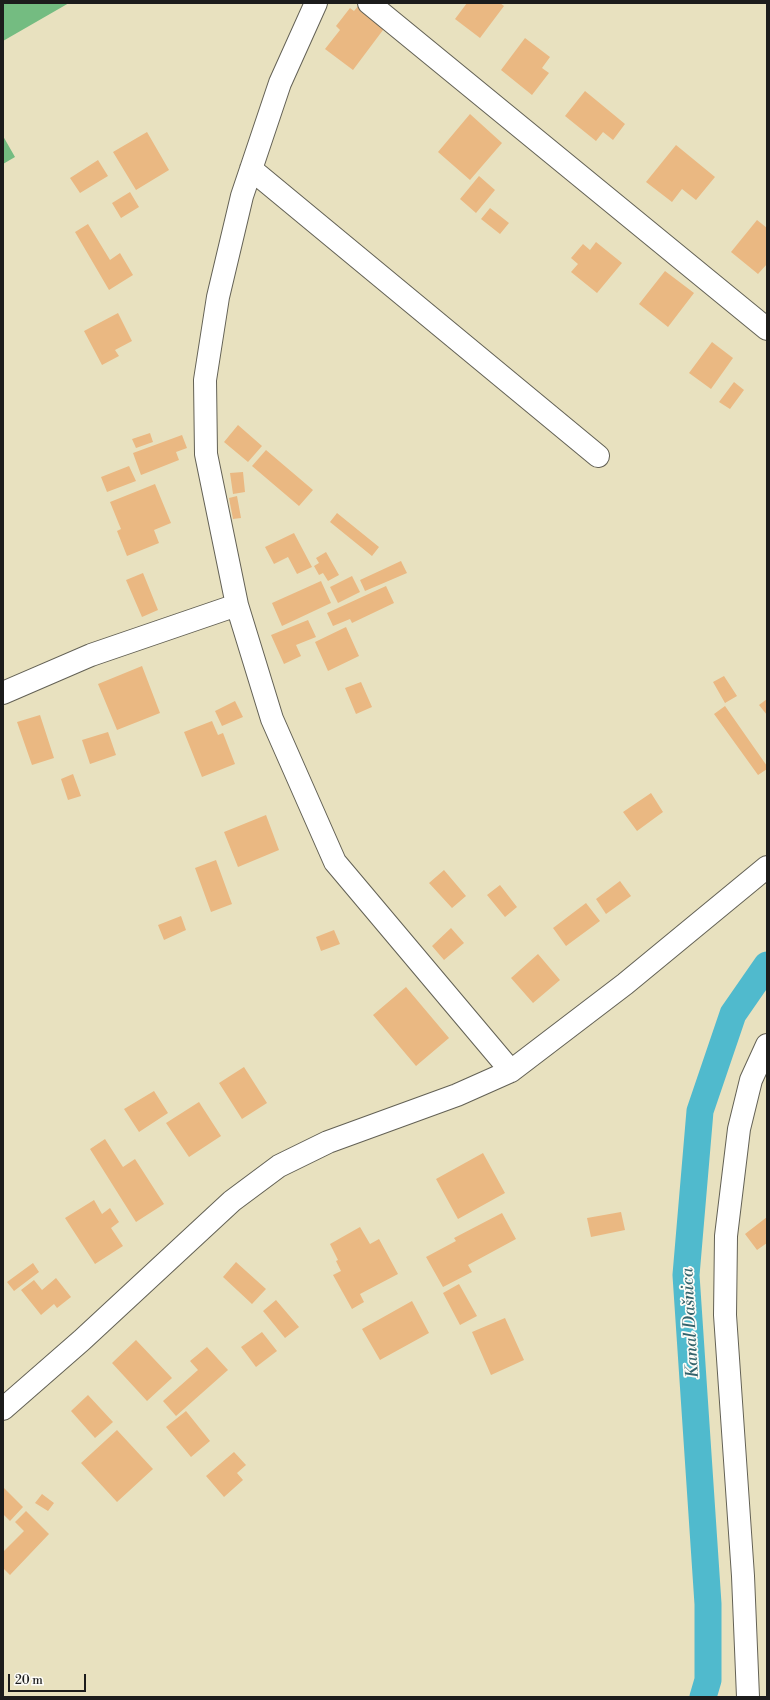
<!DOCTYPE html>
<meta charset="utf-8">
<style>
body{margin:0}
#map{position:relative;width:770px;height:1700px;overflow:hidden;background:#e8e1bf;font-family:"Libre Bodoni",serif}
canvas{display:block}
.frame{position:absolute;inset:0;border:4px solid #1c1c1c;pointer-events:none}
.scale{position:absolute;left:8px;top:1674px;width:78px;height:18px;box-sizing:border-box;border:2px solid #1c1c1c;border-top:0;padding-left:5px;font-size:12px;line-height:14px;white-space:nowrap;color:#1c1c1c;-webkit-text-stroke:3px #fdfcf7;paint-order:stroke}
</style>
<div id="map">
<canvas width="770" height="1700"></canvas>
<div class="frame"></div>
<div class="scale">20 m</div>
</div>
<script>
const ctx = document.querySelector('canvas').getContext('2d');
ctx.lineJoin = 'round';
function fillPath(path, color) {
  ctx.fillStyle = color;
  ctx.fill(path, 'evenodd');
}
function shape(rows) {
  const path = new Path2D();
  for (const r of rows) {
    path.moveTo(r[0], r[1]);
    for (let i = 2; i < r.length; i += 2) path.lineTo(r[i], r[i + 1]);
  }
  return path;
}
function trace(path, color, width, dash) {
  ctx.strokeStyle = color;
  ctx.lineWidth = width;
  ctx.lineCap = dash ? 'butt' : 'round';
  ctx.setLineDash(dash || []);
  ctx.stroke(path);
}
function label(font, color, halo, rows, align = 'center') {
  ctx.font = font + ' "Libre Bodoni",serif';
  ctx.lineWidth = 3.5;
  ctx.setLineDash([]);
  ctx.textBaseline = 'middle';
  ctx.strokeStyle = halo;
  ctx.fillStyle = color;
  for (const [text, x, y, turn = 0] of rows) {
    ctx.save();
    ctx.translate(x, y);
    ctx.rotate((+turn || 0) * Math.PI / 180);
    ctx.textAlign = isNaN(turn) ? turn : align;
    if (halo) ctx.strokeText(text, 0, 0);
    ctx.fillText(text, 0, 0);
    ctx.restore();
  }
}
const forest = shape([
 [3,3,69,3,3,41],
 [3,136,15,157,3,164]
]);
const canal = shape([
 [703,1697,708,1680,708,1604,686,1275,700,1111,733,1014,767,965]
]);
const building = shape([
 [467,3,500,3,504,6,480,38,455,19],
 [359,5,386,26,353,70,325,49,340,30,336,26,350,8,354,11],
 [525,38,550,57,542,68,549,73,532,95,501,70],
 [585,91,625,124,613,140,603,132,596,141,565,116],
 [470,114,502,143,470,180,438,152],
 [147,132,169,170,136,190,113,152],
 [676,145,715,177,696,200,682,189,672,202,646,182],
 [98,160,108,176,80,193,70,178],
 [479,176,495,190,476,213,460,199],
 [130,192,139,207,121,218,112,203],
 [490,208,509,223,500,234,481,219],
 [757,220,767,228,767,264,758,274,731,252],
 [88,224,110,260,120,253,133,275,109,290,75,232],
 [596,242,622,263,597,293,571,272,578,264,571,258,583,244,590,250],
 [665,271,694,293,668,327,639,304],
 [118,313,132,341,115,350,119,356,102,365,84,331],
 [712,342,733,358,711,389,689,373],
 [734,382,744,390,730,409,719,402],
 [238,425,262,446,248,462,224,442],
 [150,433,153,442,136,448,132,439],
 [182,435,187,448,176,452,179,460,141,475,133,453],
 [266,450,313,490,299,506,252,466],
 [129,466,136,481,107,492,101,477],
 [243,472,245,492,233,494,230,473],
 [155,484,171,523,154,530,159,543,127,556,117,531,121,529,110,502],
 [237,496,241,518,233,519,229,498],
 [337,513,379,547,372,556,330,522],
 [294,533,312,567,297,574,288,557,274,564,265,547],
 [326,552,339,575,328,581,323,573,319,575,314,566,319,563,316,558],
 [401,561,407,573,365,591,360,580],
 [143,573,158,610,142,617,126,580],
 [352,576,360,592,338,603,330,587],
 [321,581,331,603,282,626,272,603],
 [386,586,394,603,352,623,350,619,333,626,327,613],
 [308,620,316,637,296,645,301,656,284,664,271,635],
 [346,627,359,656,328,671,315,642],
 [142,666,160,713,117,730,98,684],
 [724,676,737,696,725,703,713,682],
 [361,682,372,707,356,714,345,688],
 [767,699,767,715,759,705],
 [235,701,243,717,222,726,215,711],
 [725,706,767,766,767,769,758,775,714,714],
 [40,715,54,758,32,765,17,722],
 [212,721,218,735,223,733,235,764,202,777,184,732],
 [108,732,116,755,90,764,82,740],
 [73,774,81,796,68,800,61,779],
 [651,793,663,812,637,831,623,812],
 [266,815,279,850,238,867,224,832],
 [216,860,232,904,211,912,195,868],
 [444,870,466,896,452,908,429,883],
 [620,881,631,896,606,914,596,899],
 [500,885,517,907,505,917,487,895],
 [586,903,600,921,566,946,553,928],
 [181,916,186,930,164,940,158,925],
 [451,928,464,943,444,960,432,946],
 [334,930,340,944,321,951,316,937],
 [538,954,560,980,533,1003,511,978],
 [406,987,449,1038,416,1066,373,1015],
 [244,1067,267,1103,242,1119,219,1083],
 [154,1091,168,1113,139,1132,124,1109],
 [199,1102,221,1136,189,1157,166,1123],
 [105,1139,123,1167,135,1159,164,1204,136,1222,90,1149],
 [483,1153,505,1193,458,1219,436,1179],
 [94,1200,102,1214,110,1208,119,1222,111,1228,123,1246,95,1264,65,1218],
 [621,1212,625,1230,591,1237,587,1218],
 [502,1213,516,1239,468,1265,472,1272,443,1287,426,1257,456,1241,454,1238],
 [767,1217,767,1243,757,1250,745,1234],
 [360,1227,370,1244,379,1239,398,1274,360,1294,364,1302,352,1309,333,1275,341,1271,336,1261,338,1260,330,1244],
 [236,1262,266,1289,252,1304,223,1277],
 [33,1263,39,1272,14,1291,7,1282],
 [56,1278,71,1297,57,1308,54,1304,41,1315,21,1290,34,1280,42,1290],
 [459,1284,477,1316,460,1325,443,1293],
 [276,1300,299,1327,285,1338,263,1311],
 [412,1301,429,1333,380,1360,362,1329],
 [505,1318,524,1360,491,1375,472,1332],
 [262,1332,277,1351,256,1367,241,1347],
 [136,1340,172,1378,147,1401,112,1363],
 [207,1347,228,1370,176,1416,163,1401,198,1370,190,1361],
 [88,1395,113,1422,95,1438,71,1411],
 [186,1411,210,1441,191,1457,166,1427],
 [117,1430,153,1469,117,1502,81,1463],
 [234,1452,246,1465,237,1473,243,1480,224,1497,206,1476],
 [3,1487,23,1507,10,1521,3,1514],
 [42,1494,54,1503,48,1511,35,1503],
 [26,1511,49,1534,10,1575,3,1568,3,1552,24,1531,15,1522]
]);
const minor = shape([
 [316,3,280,83,242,196,218,297,205,380,206,454,237,605,272,719,335,862,511,1071],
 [369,3,767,329],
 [251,169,598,456],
 [3,693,91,655,237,605],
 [3,1409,82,1340,232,1201,279,1166,328,1142,457,1095,511,1071,625,984,767,867],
 [748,1697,743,1576,725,1315,726,1236,739,1129,751,1080,767,1045]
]);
const waterNames = [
 ["Kanal Dašnica",691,1323,-93]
];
fillPath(forest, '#74bc81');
trace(canal, '#50bacd', 27);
fillPath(building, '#eab882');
trace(minor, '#636155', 24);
trace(minor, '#fff', 22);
label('italic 17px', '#33636c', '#fdfcf7', waterNames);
</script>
